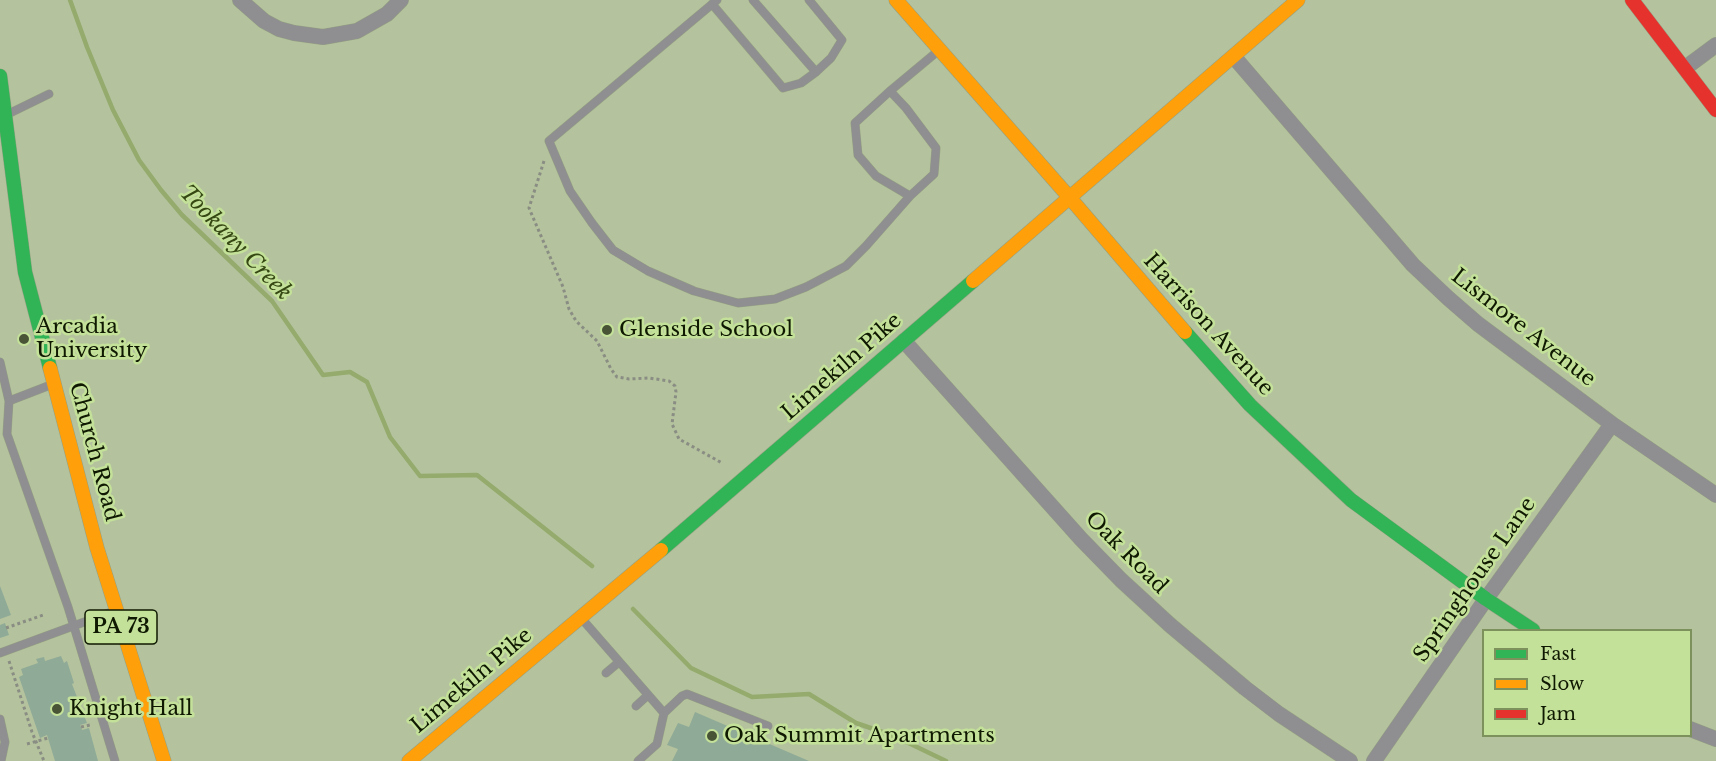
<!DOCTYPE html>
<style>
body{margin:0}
#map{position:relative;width:1716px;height:761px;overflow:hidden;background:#b4c39d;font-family:"Libre Baskerville",serif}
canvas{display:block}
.legend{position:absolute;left:1482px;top:629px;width:210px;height:108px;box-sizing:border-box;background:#c4e19a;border:2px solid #7c915c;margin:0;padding:8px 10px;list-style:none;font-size:18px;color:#0f1800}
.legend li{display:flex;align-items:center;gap:12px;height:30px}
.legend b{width:30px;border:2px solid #7c915c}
</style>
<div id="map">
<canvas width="1716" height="761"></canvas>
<ul class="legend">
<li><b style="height:8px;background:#30b455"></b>Fast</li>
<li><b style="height:8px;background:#ff9f0a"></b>Slow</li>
<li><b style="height:8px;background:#e5322d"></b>Jam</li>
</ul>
</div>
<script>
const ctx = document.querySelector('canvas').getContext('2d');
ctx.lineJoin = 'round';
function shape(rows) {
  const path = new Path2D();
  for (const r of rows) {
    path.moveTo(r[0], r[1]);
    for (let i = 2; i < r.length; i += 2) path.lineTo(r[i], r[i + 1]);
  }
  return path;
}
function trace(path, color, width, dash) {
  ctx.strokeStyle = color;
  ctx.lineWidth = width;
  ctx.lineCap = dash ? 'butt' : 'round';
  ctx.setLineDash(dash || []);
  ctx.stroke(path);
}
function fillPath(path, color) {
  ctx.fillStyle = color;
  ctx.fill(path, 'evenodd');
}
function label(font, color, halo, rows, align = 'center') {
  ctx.font = font + ' "Libre Baskerville",serif';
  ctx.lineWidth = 5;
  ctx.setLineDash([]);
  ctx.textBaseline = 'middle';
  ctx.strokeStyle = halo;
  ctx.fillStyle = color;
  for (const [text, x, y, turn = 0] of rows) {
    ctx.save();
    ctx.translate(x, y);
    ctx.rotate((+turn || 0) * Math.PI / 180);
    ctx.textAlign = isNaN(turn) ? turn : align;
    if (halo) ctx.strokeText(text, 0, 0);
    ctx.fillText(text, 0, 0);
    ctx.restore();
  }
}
const stream = shape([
 [70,0,87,47,113,110,139,160,161,190,182,215,272,301,323,375,350,372,367,382,390,437,420,476,477,475,592,566],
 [633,609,691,668,752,697,809,694,856,723,894,736,946,761]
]);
const building = shape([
 [0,586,11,615,0,619],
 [5,623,9,635,0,638,0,625],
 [61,656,64,663,67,661,74,683,72,684,87,723,80,725,81,727,82,730,89,728,98,761,55,761,47,735,40,738,19,677,23,675,21,669,38,663,36,659,44,657,45,661],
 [695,712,809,761,672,761,678,749,667,745,678,723,689,727]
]);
const path = shape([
 [544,161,529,208,563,287,569,309,576,321,597,341,611,369,617,377,629,379,649,378,669,381,675,386,676,392,672,424,679,439,722,463],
 [6,628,43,615],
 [9,661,32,732,44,761],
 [81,727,90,725],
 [27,744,48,738]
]);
const lane = shape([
 [717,0,549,141,570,191,592,223,613,250,648,271,694,291,738,303,775,299,806,287,846,266,866,246,910,196],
 [753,0,816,72],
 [712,4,783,88,801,83,816,72,831,58,842,40,809,0],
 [890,91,906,108,936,148,934,174,910,196,876,176,858,155,855,123,890,91,938,51],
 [6,115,49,94],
 [0,362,9,401,53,384],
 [9,401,7,434,68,607,115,761],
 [582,619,664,713],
 [0,653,114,611],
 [606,673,619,662],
 [636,706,648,695],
 [0,719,5,742,1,761],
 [638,761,657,744,664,713,682,696,687,694,768,726]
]);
const street = shape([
 [240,0,264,21,279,29,294,33,323,37,357,31,387,14,401,0],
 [1234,57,1413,265,1448,298,1478,324,1612,424,1716,495],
 [1685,68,1716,45],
 [904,341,1081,539,1121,580,1170,625,1245,688,1279,714,1350,761],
 [1690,729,1716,739],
 [1374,761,1486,599,1612,424]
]);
const fast = shape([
 [0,76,25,272,50,368],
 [1185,332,1250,405,1351,500,1486,599,1533,630],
 [661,550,973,281]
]);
const slow = shape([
 [896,0,1070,198,1185,332],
 [973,281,1298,0],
 [50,368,97,548,164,761],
 [409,761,661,550]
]);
const jam = shape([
 [1632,0,1716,110]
]);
const markers = [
 [607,330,6,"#495437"],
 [24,339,6,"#495437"],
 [57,709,6,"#495437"],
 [712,736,6,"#495437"]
];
const shields = [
 [121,627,72]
];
const shieldNames = [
 ["PA 73",121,627]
];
const streetNames = [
 ["Harrison Avenue",1208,325,48],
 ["Lismore Avenue",1523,328,38],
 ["Limekiln Pike",842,367,-41],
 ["Church Road",94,452,75],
 ["Oak Road",1126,553,45],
 ["Springhouse Lane",1475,580,-55],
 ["Limekiln Pike",472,681,-40]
];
const poiNames = [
 ["Arcadia",36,327],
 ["University",36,351],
 ["Glenside School",619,330],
 ["Knight Hall",69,709],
 ["Oak Summit Apartments",724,736]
];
const waterNames = [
 ["Tookany Creek",235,243,46]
];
trace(stream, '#94ab6d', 4.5);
fillPath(building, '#8faa97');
trace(lane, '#95a184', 9);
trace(street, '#95a184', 16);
trace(fast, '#95a184', 15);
trace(slow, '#95a184', 15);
trace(jam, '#95a184', 15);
trace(path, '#8a8d83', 3, [3, 3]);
trace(lane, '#8f8e90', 8);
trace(street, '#8f8e90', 15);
trace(fast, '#30b455', 14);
trace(slow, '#ff9f0a', 14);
trace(jam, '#e5322d', 14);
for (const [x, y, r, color] of markers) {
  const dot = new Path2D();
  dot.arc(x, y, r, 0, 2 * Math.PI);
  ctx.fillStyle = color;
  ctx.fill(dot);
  trace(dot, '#c4e19a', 2);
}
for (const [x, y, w] of shields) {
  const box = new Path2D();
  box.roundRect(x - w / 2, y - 17, w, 34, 4.5);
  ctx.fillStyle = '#c4e19a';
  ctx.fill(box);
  trace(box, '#0f1800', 1.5);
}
label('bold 20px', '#0f1800', null, shieldNames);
label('21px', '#0f1800', '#c4e19a', streetNames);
label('21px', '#0f1800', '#c4e19a', poiNames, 'left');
label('italic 22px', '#354712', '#c4e19a', waterNames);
</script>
